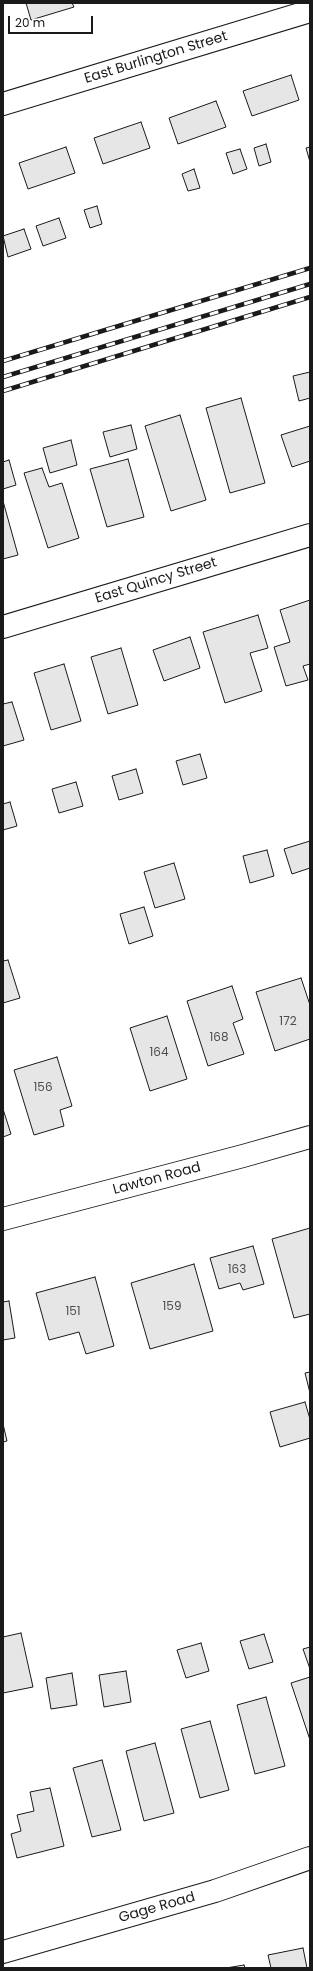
<!DOCTYPE html>
<style>
body{margin:0}
#map{position:relative;width:313px;height:1971px;overflow:hidden;background:#fff;font-family:Poppins,sans-serif}
canvas{display:block}
.frame{position:absolute;inset:0;border:4px solid #1a1a1a;pointer-events:none}
.scale{position:absolute;left:8px;top:16px;width:85px;height:18px;box-sizing:border-box;border:2px solid #1a1a1a;border-top:0;padding-left:5px;font-size:12px;line-height:14px;white-space:nowrap;color:#1a1a1a;-webkit-text-stroke:3px #fff;paint-order:stroke}
</style>
<div id="map">
<canvas width="313" height="1971"></canvas>
<div class="frame"></div>
<div class="scale">20 m</div>
</div>
<script>
const ctx = document.querySelector('canvas').getContext('2d');
ctx.lineJoin = 'round';
function fillPath(path, color) {
  ctx.fillStyle = color;
  ctx.fill(path, 'evenodd');
}
function shape(rows) {
  const path = new Path2D();
  for (const r of rows) {
    path.moveTo(r[0], r[1]);
    for (let i = 2; i < r.length; i += 2) path.lineTo(r[i], r[i + 1]);
  }
  return path;
}
function trace(path, color, width, dash) {
  ctx.strokeStyle = color;
  ctx.lineWidth = width;
  ctx.lineCap = dash ? 'butt' : 'round';
  ctx.setLineDash(dash || []);
  ctx.stroke(path);
}
function label(font, color, halo, rows, align = 'center') {
  ctx.font = font + ' Poppins,sans-serif';
  ctx.lineWidth = 3;
  ctx.setLineDash([]);
  ctx.textBaseline = 'middle';
  ctx.strokeStyle = halo;
  ctx.fillStyle = color;
  for (const [text, x, y, turn = 0] of rows) {
    ctx.save();
    ctx.translate(x, y);
    ctx.rotate((+turn || 0) * Math.PI / 180);
    ctx.textAlign = isNaN(turn) ? turn : align;
    if (halo) ctx.strokeText(text, 0, 0);
    ctx.fillText(text, 0, 0);
    ctx.restore();
  }
}
const building = shape([
 [26,3,72,3,74,7,31,20,26,3],
 [291,75,299,100,252,116,243,91,291,75],
 [216,101,226,127,178,144,169,118,216,101],
 [141,122,150,148,103,164,94,138,141,122],
 [266,144,271,162,259,166,254,148,266,144],
 [66,147,75,173,28,189,19,163,66,147],
 [310,147,310,162,306,148,310,147],
 [240,149,247,169,233,174,226,153,240,149],
 [194,169,200,188,188,191,182,174,194,169],
 [97,206,102,224,90,228,84,210,97,206],
 [59,218,66,238,43,246,36,226,59,218],
 [24,229,31,249,8,257,3,236,24,229],
 [310,372,310,398,299,401,293,376,310,372],
 [241,398,265,483,230,493,206,408,241,398],
 [180,415,206,500,171,511,145,426,180,415],
 [131,425,137,449,110,457,103,432,131,425],
 [310,426,310,461,292,467,281,435,310,426],
 [71,440,77,465,50,473,43,448,71,440],
 [128,459,144,517,107,527,90,469,128,459],
 [9,460,16,485,3,489,3,462,9,460],
 [42,468,49,487,62,483,79,538,48,548,24,473,42,468],
 [3,501,18,555,3,559,3,501],
 [310,600,310,664,303,666,308,680,286,686,274,647,290,642,280,610,310,600],
 [258,615,268,648,250,653,262,691,225,703,203,632,258,615],
 [190,637,200,668,164,681,153,650,190,637],
 [121,648,138,705,108,714,91,657,121,648],
 [64,664,81,721,51,730,34,673,64,664],
 [12,702,24,740,3,746,3,704,12,702],
 [200,754,207,778,183,785,176,761,200,754],
 [136,769,143,793,119,800,112,776,136,769],
 [76,782,83,806,59,813,52,789,76,782],
 [10,802,17,826,3,830,3,804,10,802],
 [310,841,310,868,292,874,284,849,310,841],
 [267,850,274,876,250,883,243,856,267,850],
 [174,863,185,899,155,908,144,872,174,863],
 [144,907,153,936,129,944,120,914,144,907],
 [8,960,20,998,3,1003,3,961,8,960],
 [301,978,310,1005,310,1039,275,1051,256,992,301,978],
 [232,986,243,1019,233,1023,244,1054,208,1066,187,1001,232,986],
 [167,1016,187,1079,150,1091,130,1028,167,1016],
 [57,1057,72,1106,60,1110,64,1126,34,1135,14,1070,57,1057],
 [3,1109,11,1134,3,1137,3,1109],
 [310,1228,310,1314,294,1318,272,1239,310,1228],
 [253,1246,264,1284,243,1290,240,1283,219,1289,210,1258,253,1246],
 [194,1264,213,1331,150,1349,131,1283,194,1264],
 [95,1277,114,1346,86,1354,79,1332,49,1340,36,1293,95,1277],
 [9,1301,15,1338,3,1340,3,1302,9,1301],
 [310,1372,310,1393,305,1373,310,1372],
 [305,1402,310,1419,310,1438,280,1447,270,1412,305,1402],
 [3,1424,7,1441,3,1442,3,1424],
 [21,1633,33,1687,3,1693,3,1637,21,1633],
 [264,1634,273,1662,249,1669,240,1641,264,1634],
 [201,1643,209,1671,186,1678,177,1650,201,1643],
 [310,1647,310,1669,303,1649,310,1647],
 [126,1671,131,1702,104,1707,99,1675,126,1671],
 [72,1673,77,1705,51,1709,46,1678,72,1673],
 [310,1677,310,1740,291,1683,310,1677],
 [266,1697,285,1766,255,1774,237,1705,266,1697],
 [210,1721,229,1790,200,1798,181,1729,210,1721],
 [155,1743,174,1813,144,1821,126,1751,155,1743],
 [102,1760,121,1830,92,1837,73,1768,102,1760],
 [50,1788,64,1846,17,1858,11,1834,21,1831,17,1815,34,1811,30,1792,50,1788],
 [303,1948,307,1968,271,1968,268,1955,303,1948],
 [244,1965,245,1968,226,1968,244,1965]
]);
const minor = shape([
 [3,104,310,11],
 [3,627,310,535],
 [3,1219,243,1156,310,1137],
 [3,1952,215,1891,310,1858]
]);
const rail = shape([
 [3,361,310,268],
 [3,377,310,284],
 [3,391,310,297]
]);
const numberNames = [
 ["172",288,1022],
 ["168",219,1038],
 ["164",159,1053],
 ["156",43,1088],
 ["163",237,1270],
 ["159",172,1307],
 ["151",73,1312]
];
const streetNames = [
 ["East Burlington Street",156,58,-17],
 ["East Quincy Street",156,581,-17],
 ["Lawton Road",157,1179,-15],
 ["Gage Road",157,1908,-16]
];
fillPath(building, '#e6e6e6');
trace(building, '#1a1a1a', 1);
trace(minor, '#1a1a1a', 24);
trace(minor, '#fff', 22);
trace(rail, '#1a1a1a', 4.5);
trace(rail, '#fff', 3, [9]);
label('12px', '#4d4d4d', null, numberNames);
label('14px', '#1a1a1a', '#fff', streetNames);
</script>
